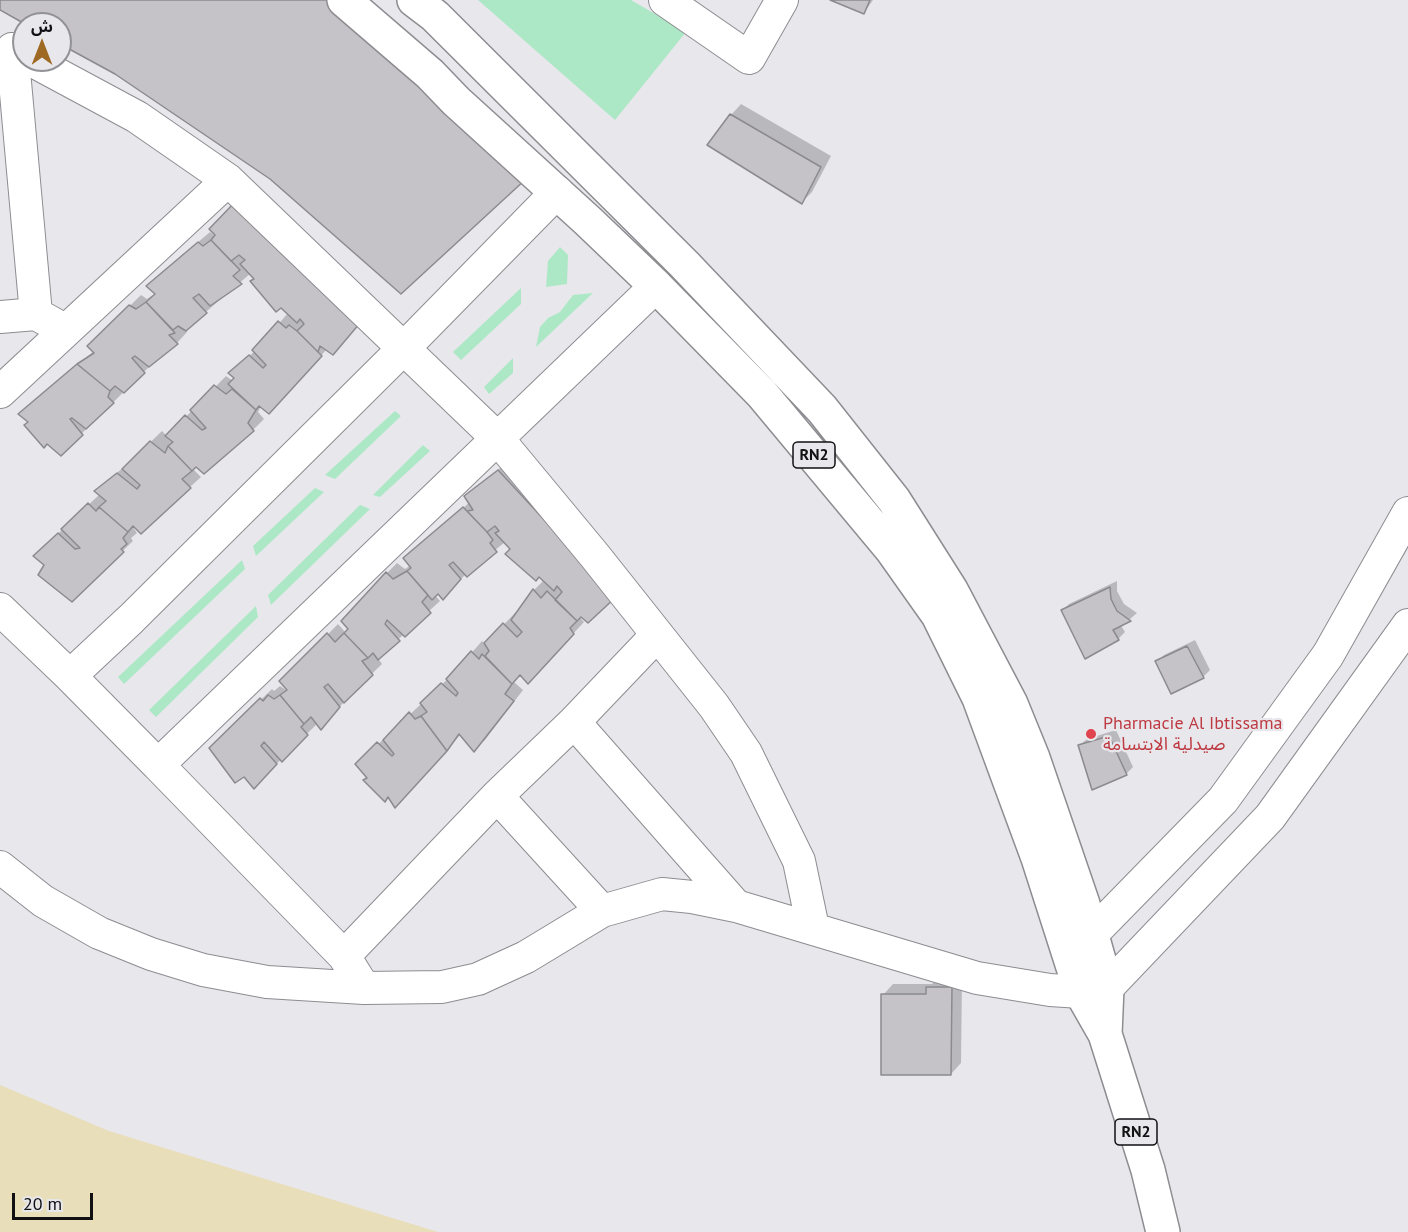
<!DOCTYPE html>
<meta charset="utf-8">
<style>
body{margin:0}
#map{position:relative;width:1408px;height:1232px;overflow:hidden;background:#e8e7ec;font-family:"PT Sans","Noto Sans Arabic",sans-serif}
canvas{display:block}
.north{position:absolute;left:12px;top:12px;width:60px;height:60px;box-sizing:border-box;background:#e8e7ec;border:2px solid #929195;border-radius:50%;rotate:0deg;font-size:16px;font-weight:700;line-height:24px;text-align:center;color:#111113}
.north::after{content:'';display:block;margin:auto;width:21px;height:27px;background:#9e6922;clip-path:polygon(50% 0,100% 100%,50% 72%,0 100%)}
.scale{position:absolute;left:12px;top:1193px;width:81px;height:27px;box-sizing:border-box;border:3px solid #111113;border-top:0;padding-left:8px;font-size:18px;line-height:21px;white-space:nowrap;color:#111113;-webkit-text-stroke:4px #e8e7ec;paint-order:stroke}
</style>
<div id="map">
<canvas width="1408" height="1232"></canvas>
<div class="north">ش</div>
<div class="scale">20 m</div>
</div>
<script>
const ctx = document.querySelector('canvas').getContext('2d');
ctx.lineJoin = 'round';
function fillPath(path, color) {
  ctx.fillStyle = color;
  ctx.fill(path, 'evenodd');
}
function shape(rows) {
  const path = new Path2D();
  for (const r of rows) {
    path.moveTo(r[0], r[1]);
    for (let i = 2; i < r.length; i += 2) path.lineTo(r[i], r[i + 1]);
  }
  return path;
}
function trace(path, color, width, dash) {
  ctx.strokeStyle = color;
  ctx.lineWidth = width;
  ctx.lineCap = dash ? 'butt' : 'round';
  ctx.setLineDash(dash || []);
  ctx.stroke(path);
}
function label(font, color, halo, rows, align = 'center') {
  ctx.font = font + ' "PT Sans","Noto Sans Arabic",sans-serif';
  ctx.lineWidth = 4.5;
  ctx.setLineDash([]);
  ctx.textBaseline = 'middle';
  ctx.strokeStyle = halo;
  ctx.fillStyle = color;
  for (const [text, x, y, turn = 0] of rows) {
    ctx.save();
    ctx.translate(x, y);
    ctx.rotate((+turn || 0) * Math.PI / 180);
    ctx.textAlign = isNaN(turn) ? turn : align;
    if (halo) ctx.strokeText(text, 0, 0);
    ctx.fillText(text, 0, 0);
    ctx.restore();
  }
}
const green = shape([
 [478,0,631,0,686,32,615,120],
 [560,247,568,255,567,284,546,287,548,261],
 [521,288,521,304,461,360,453,352],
 [593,293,536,347,540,327,548,318,560,312,573,295],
 [513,358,513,373,489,394,484,387],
 [395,411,401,416,335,479,325,475],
 [423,445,430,451,380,497,373,495],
 [315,488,324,492,256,556,253,546],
 [360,505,370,509,271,605,268,595],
 [242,560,245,569,124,684,118,677],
 [256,606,258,617,156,717,149,710]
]);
const sand = shape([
 [0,1085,109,1131,438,1232,0,1232]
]);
const shadow = shape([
 [834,0,873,0,864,13],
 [741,104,831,156,812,192,802,202,731,115],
 [247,192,327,349,279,402,261,406,258,412,264,419,253,430,204,472,196,465,192,468,201,477,190,487,130,523,137,533,131,538,133,541,72,600,46,565,46,545,100,494,96,491,107,481,130,462,162,431,167,436,226,376,233,381,241,363,255,351,288,313,251,273,185,330,187,332,177,343,155,361,61,454,30,421,30,404,94,351,89,346,141,295,147,299,156,293,158,276,210,232,218,239],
 [509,461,625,586,576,613,584,622,538,672,521,673,514,682,523,690,485,740,474,750,461,734,406,796,389,796,357,764,453,674,482,641,485,644,515,613,516,615,534,590,544,580,505,542,466,574,453,587,435,595,440,601,378,658,382,664,349,696,331,717,318,723,254,786,245,775,211,748,272,689,274,691,280,686,289,692,281,682,338,624,346,633,387,573,397,563,405,569,411,565,416,548,470,502,466,496,477,486],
 [1117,581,1117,591,1124,604,1137,613,1130,619,1120,624,1125,632,1118,639,1086,657,1062,611,1069,604],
 [1195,640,1210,670,1203,677,1157,662,1164,655],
 [1116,730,1133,767,1126,774,1080,745,1087,739],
 [939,977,962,977,961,1063,951,1074,883,995,893,984,932,984]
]);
const building = shape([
 [0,0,328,0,373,37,526,179,401,294,270,179,115,74,60,44,60,24,25,24,0,10,0,0],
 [830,0,870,0,864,14,830,0],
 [730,114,821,167,802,204,707,145,730,114],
 [236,201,360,323,333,355,320,346,318,352,297,331,304,324,300,319,297,323,281,308,276,312,250,281,254,279,240,264,245,260,239,255,231,261,211,240,215,235,209,229,236,201],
 [211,240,240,270,233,276,242,284,210,306,199,294,193,298,207,313,186,331,178,326,173,330,146,302,155,294,146,286,198,242,203,246,211,240],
 [146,302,175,333,169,335,178,344,149,367,135,356,132,358,145,373,124,393,115,386,110,391,77,364,94,353,87,346,129,305,136,309,146,302],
 [278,321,286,328,289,325,297,331,322,356,269,414,259,406,256,410,228,384,234,378,228,373,249,355,263,368,266,365,252,350,278,321],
 [77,364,110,391,108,397,114,403,86,429,72,418,70,419,83,435,61,456,47,444,44,448,24,425,28,422,18,414,77,364],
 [214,385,226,394,232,389,256,410,248,423,254,431,204,474,196,467,192,471,168,446,173,442,165,436,185,415,202,430,206,428,190,410,214,385],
 [150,441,165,453,168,446,192,471,182,479,191,488,141,534,133,526,128,532,99,507,106,501,94,491,117,473,137,489,140,485,122,469,150,441],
 [498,470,616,597,588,623,581,617,577,621,555,600,562,592,557,586,554,591,539,577,536,581,505,554,510,549,495,533,499,531,495,526,487,532,467,511,473,510,464,496,498,470],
 [88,503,96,511,99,507,128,532,123,538,127,544,121,549,124,552,72,602,38,575,44,565,33,556,58,533,75,549,80,548,61,529,88,503],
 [463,507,487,532,493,540,490,543,497,552,467,577,453,562,449,565,461,579,443,600,438,594,432,600,407,571,411,568,403,558,463,507],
 [407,571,428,595,422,602,431,613,405,637,387,620,385,624,400,641,378,660,373,653,368,658,344,633,348,629,341,621,386,572,393,579,407,571],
 [1110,587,1111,599,1117,611,1131,621,1113,630,1119,640,1085,659,1061,610,1110,587],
 [533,589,541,598,547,591,577,621,570,628,574,634,528,684,520,675,512,684,485,656,489,651,484,643,503,623,517,637,522,632,511,620,533,589],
 [327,633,335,642,344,633,368,658,362,661,373,675,344,703,328,684,324,687,340,707,321,730,311,717,304,724,280,695,287,690,279,681,327,633],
 [1187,646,1204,678,1171,694,1155,661,1187,646],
 [471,651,479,659,482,654,512,684,505,694,514,701,474,752,459,734,447,751,421,716,427,712,420,703,441,683,456,696,458,693,446,679,471,651],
 [268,695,274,699,280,695,304,724,301,727,308,735,282,762,264,742,261,746,277,764,254,789,244,777,235,783,209,748,260,698,263,701,268,695],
 [409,712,415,719,421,716,447,751,395,808,388,797,385,802,363,780,367,778,355,764,377,742,392,756,394,754,383,740,409,712],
 [1109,736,1127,775,1092,790,1078,745,1109,736],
 [926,987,952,987,951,1075,881,1075,881,994,926,994,926,987]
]);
const minor = shape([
 [665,0,749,58,782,0],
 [12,49,36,314],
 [31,60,137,117,228,180,498,439,595,556,714,706,746,753,799,861,813,928],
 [0,317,36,314,54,324],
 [0,392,228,180],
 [0,609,70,676,131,619,404,348,557,192],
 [70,676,158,765],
 [574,722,736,906],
 [497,796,602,911],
 [0,867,43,901,99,933,151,954,203,970,267,982,364,988,442,987,478,979,526,957,602,911,662,894,692,897,736,906,977,978,1050,990,1081,992,1107,988,1270,817,1408,625],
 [1092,934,1223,800,1328,655,1408,513],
 [344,956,497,796,574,722,657,635],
 [364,988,344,956,158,765,656,286]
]);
const major = shape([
 [344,0,430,74,456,101,588,221,656,286,762,394,892,550,938,615,979,698,1038,858,1081,992,1105,1034,1148,1170,1163,1232],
 [414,0,435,16,684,264,822,409,894,500,951,590,1011,704,1033,758,1083,904,1107,988,1105,1034]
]);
const markers = [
 [1091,734,6,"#e0444e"]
];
const shields = [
 [814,455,42],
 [1136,1132,42]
];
const shieldNames = [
 ["RN2",814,455],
 ["RN2",1136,1132]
];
const healthNames = [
 ["Pharmacie Al Ibtissama",1103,724],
 ["صيدلية الابتسامة",1103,745]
];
fillPath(green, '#ade8c6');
fillPath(sand, '#e8deb9');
fillPath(shadow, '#0003');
fillPath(building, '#c5c3c8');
trace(building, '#8b8a8f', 1.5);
trace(minor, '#8d8c91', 34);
trace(major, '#8d8c91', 36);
trace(minor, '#fff', 32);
trace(major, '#fff', 33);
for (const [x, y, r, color] of markers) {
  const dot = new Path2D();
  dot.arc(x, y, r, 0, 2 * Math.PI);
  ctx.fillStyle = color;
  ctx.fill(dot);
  trace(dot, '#e8e7ec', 2);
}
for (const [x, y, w] of shields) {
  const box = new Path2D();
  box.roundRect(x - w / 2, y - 13, w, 26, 4.5);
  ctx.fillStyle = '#e8e7ec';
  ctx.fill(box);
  trace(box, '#111113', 1.5);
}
label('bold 16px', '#111113', null, shieldNames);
label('18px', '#be3a42', '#e8e7ec', healthNames, 'left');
</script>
